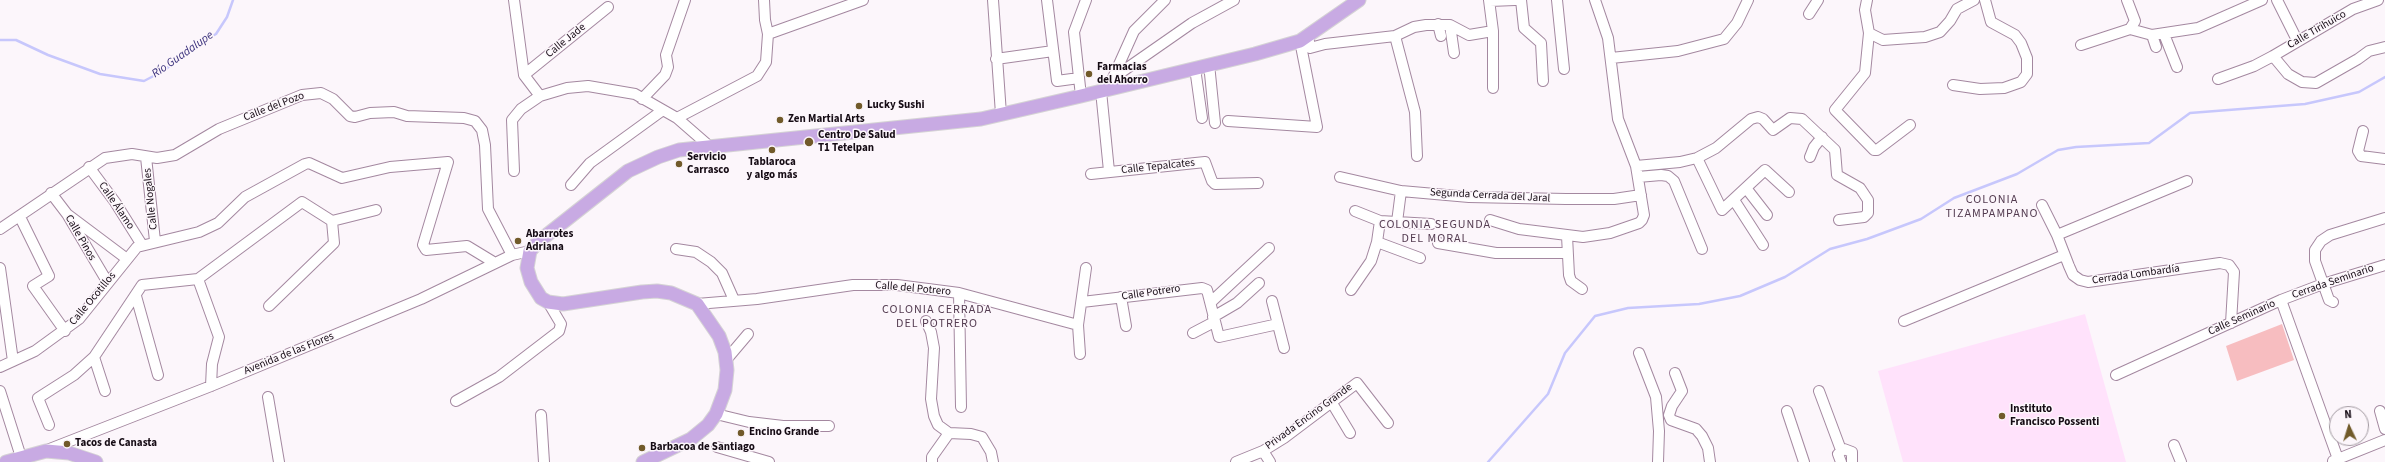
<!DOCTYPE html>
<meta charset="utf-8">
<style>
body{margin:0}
#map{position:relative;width:2385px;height:462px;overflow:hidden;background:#fcf6fb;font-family:"Source Sans 3",sans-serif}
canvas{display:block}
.north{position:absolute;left:2329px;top:406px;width:40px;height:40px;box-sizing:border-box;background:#fcf6fb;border:1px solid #a0989f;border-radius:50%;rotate:356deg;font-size:11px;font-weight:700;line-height:16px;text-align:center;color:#150b14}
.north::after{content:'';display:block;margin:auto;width:14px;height:18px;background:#715a2a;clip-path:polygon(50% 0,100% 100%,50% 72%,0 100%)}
</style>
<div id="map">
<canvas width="2385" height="462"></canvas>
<div class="north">N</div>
</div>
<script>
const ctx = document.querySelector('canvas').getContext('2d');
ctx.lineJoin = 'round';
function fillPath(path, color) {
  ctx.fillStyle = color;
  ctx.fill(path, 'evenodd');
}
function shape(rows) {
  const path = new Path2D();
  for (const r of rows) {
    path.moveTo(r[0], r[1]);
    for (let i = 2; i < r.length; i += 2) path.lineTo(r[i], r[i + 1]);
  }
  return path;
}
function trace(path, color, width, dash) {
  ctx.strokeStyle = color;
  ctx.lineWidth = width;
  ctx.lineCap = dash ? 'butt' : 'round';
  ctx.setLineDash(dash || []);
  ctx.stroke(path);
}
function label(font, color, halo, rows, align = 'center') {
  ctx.font = font + ' "Source Sans 3",sans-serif';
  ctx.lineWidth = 3;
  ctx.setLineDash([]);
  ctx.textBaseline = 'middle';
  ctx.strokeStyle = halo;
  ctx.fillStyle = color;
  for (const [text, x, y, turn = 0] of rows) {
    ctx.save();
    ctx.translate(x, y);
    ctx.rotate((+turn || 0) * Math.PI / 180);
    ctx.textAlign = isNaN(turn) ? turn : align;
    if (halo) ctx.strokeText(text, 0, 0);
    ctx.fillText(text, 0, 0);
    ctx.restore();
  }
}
const built = shape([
 [2085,314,2126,462,1903,462,1878,371]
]);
const green = shape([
 [2282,324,2294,360,2237,381,2226,346]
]);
const stream = shape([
 [0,40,16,40,48,55,100,74,144,81,165,70,185,52,216,34,227,17,233,0],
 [1488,462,1548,394,1565,353,1595,316,1628,308,1699,304,1740,296,1785,277,1830,249,1867,239,1921,219,1954,198,2017,174,2058,150,2076,147,2149,143,2190,113,2305,104,2359,92,2385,77]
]);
const minor = shape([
 [514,0,524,75,540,96],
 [993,0,1001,114],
 [1047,0,1057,81,1079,78],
 [1489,0,1493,31,1493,88],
 [1521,0,1524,28,1541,43,1543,81],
 [1557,0,1564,69],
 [1867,0,1865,10,1869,33,1883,40,1925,37,1940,32,1950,21,1957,9,1974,0],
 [2127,0,2135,21,2130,29],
 [2277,0,2297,40],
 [1490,1,1515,0],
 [1809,14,1818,0],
 [1438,24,1441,36],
 [1450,25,1454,53],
 [1869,33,1865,73,1835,110,1874,150,1877,150,1910,125],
 [768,34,863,0],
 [2164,34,2177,67],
 [2152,35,2156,47],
 [1308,36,1310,48,1325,44,1395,36,1414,27,1426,25,1450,25,1469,35,1493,31],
 [1395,36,1415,112,1417,156],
 [2081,45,2130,29,2152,35,2198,28,2262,0],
 [2273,56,2353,9,2378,0],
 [1611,58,1678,51,1724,39,1737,23,1748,0],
 [996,59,1053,51],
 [1209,64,1215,123],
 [1195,68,1202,118],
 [524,75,608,7],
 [1113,78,1192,23,1234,0],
 [2218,79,2254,66,2273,56,2288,74,2302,82,2316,83,2358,59,2369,51,2385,47],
 [1112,80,1134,31,1165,0],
 [1953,85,1980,89,2004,88,2021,82,2027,74,2027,58,2021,43,2015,35,1991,22,1985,0],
 [1101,91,1109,171],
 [1081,96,1074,32,1086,0],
 [642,99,665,75,668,67,666,55,685,0],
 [677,118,757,76,766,62,768,34,765,20,764,0],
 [1228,121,1317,127,1300,41],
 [2363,131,2358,151,2361,156,2385,159],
 [146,157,155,241],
 [1810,157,1814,147,1822,137],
 [1697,158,1722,210,1765,170,1789,192],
 [1636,166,1680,162,1697,158,1716,148,1751,119,1758,117,1763,119,1773,130,1790,118,1802,119,1835,150,1837,175,1860,188,1868,200,1868,213,1864,217,1839,220],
 [89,167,115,202,142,245],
 [514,171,512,120,521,109,540,96,567,88,588,86,635,94,677,118,708,145],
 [1091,174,1205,162,1212,181,1215,184,1258,183],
 [1340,177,1401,191,1469,197,1566,199,1614,199,1641,195],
 [1638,177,1661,175,1668,176,1674,181,1702,249],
 [571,185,590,163,663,110],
 [1746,188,1767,215],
 [51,193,67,214,108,283],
 [1734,200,1763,245],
 [2042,205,2057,235,2069,266,2073,275,2080,280,2088,282,2220,263,2229,265,2234,272,2231,323],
 [1355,211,1380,221,1431,224],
 [67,214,127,259],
 [20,217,49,276,33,286,65,331],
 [1490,220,1519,229,1583,237,1610,233,1639,223,1642,220,1644,215,1636,166,1618,119,1608,38,1595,0],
 [332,221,376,210],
 [1397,222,1401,191],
 [0,229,105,158,132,154,157,158,175,155,219,129,302,95,321,93,333,99,350,116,355,117,370,113,394,112,407,116,464,118,475,121,482,130,485,145,488,209,512,255],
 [2057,235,2187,181],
 [1567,236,1569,275,1571,281,1582,289],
 [1377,242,1420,258],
 [1438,243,1496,253,1566,253],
 [676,249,696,252,711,262,722,273,734,300],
 [0,268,13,361],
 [198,279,219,337,212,364,211,386],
 [1351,290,1371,261,1377,242,1380,221],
 [959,293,961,407],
 [136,296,158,375],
 [1121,297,1126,326],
 [2281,300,2338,459],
 [1272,301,1284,348],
 [1082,302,1202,288,1207,290,1219,337,1278,324],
 [1211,302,1269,248],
 [2333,302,2329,300,2315,261,2315,250,2321,241,2330,235,2385,218],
 [697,304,757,299,853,285,897,285,959,293,1078,325],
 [1213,317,1237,303,1259,283],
 [926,321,931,332,934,348,931,399,934,416,938,425,949,433,971,434,982,437,991,452,993,462],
 [1904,321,2064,255],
 [1193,333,1214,322],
 [1639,353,1656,397,1659,431,1658,462],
 [1080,354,1078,325,1086,268],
 [94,357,105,391],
 [726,360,748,334],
 [0,367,35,351,79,319,137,247,199,232,218,223,245,197,305,164,309,163,342,178,390,167,448,162,423,245,426,250,467,246,495,263],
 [1675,373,1682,391,1672,406,1669,415,1671,420,1696,429,1702,436,1708,448,1710,462],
 [2116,375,2281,300,2323,284,2385,265],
 [0,391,21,457],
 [1819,391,1841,450],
 [268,397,279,462],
 [456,401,499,377,559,331,561,324,548,302],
 [1332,403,1350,433],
 [1787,411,1804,462],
 [2380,411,2385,429],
 [716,414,749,422,783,426,829,426],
 [541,415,544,462],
 [49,425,38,398,74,375,94,357,142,285,198,279,302,202,332,221,334,243,269,306],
 [2174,445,2181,462],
 [717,447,769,462],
 [47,450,211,386,421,299,512,255,530,251],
 [1263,451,1270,462],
 [2333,461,2385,440],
 [932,462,932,457,949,433],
 [1236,462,1263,451,1284,438,1357,383,1388,423],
 [1841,462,1838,454,1844,449,1852,452,1852,462]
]);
const major = shape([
 [6,462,46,451,69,453,96,462],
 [643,462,691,439,708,425,716,414,725,390,727,370,725,352,719,336,697,304,671,293,657,291,642,292,563,304,548,302,541,298,531,282,527,268,530,251,538,242,628,171,658,157,679,150,981,119,1081,96,1255,54,1300,41,1359,0]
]);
const markers = [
 [1089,74,4,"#715a2a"],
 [859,106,4,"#715a2a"],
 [780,120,4,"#715a2a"],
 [809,142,5,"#715a2a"],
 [772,150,4,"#715a2a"],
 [679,164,4,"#715a2a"],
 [518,241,4,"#715a2a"],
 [2002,416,4,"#715a2a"],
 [741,433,4,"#715a2a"],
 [67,444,4,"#715a2a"],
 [642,448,4,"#715a2a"]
];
const streetNames = [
 ["Calle Tirihuico",2317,30,-30],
 ["Calle Jade",566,41,-39],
 ["Calle del Pozo",274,107,-21],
 ["Calle Tepalcates",1158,167,-6],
 ["Segunda Cerrada del Jaral",1490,196,3],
 ["Calle Nogales",151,199,-96],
 ["Calle Álamo",116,206,56],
 ["Calle Pinos",80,238,60],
 ["Cerrada Lombardía",2136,275,-8],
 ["Cerrada Seminario",2333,282,-19],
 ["Calle del Potrero",913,289,5],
 ["Calle Potrero",1151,293,-8],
 ["Calle Ocotillos",93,299,-50],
 ["Calle Seminario",2242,318,-24],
 ["Avenida de las Flores",289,354,-22],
 ["Privada Encino Grande",1309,417,-36]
];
const poiNames = [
 ["Farmacias",1097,68],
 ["del Ahorro",1097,81],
 ["Lucky Sushi",867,106],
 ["Zen Martial Arts",788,120],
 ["Centro De Salud",818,136],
 ["T1 Tetelpan",818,149],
 ["Servicio",687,158],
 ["Carrasco",687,171],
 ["Tablaroca",772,163,"center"],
 ["y algo más",772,176,"center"],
 ["Abarrotes",526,235],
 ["Adriana",526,248],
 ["Instituto",2010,410],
 ["Francisco Possenti",2010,423],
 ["Encino Grande",749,433],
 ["Tacos de Canasta",75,444],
 ["Barbacoa de Santiago",650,448]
];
const waterNames = [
 ["Río Guadalupe",183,55,-35]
];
const neighbourhoodNames = [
 ["COLONIA",1992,200],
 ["TIZAMPAMPANO",1992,214],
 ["COLONIA SEGUNDA",1435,225],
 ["DEL MORAL",1435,239],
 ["COLONIA CERRADA",937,310],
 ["DEL POTRERO",937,324]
];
fillPath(built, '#ffe2fb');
fillPath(green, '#f7bdc0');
trace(stream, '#c7c7fc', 2.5);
trace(minor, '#a488a0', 12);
trace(major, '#d5d3d5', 15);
trace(minor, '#fff', 10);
trace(major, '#c8aae3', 13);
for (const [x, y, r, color] of markers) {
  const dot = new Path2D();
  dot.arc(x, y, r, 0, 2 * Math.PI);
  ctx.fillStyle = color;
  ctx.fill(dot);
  trace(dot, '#fcf6fb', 1.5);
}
label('11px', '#150b14', '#fcf6fb', streetNames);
label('bold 11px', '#150b14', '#fcf6fb', poiNames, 'left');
label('italic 12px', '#3b317c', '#fcf6fb', waterNames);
ctx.letterSpacing = '1px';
label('12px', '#543c51', '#fcf6fb', neighbourhoodNames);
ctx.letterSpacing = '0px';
</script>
